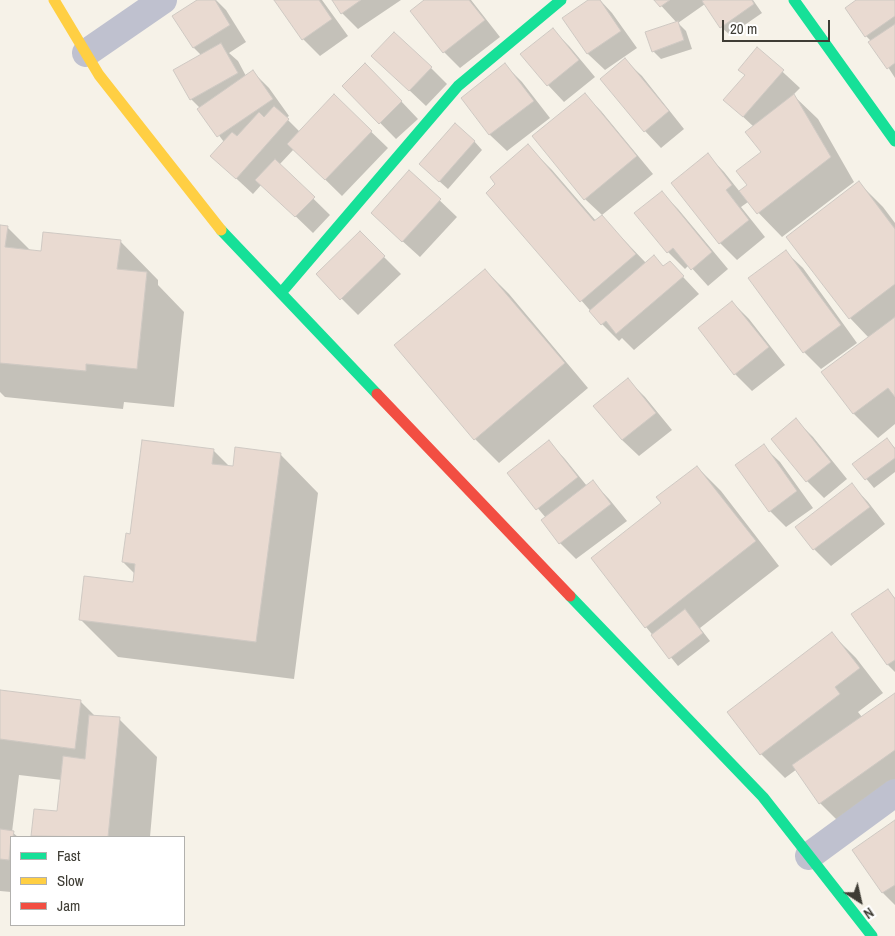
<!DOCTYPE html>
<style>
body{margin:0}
#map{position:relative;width:895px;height:936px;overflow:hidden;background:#f6f2e8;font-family:"Archivo Narrow",sans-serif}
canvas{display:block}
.legend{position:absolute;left:10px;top:836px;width:175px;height:90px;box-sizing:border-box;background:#fff;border:1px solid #b2b1ae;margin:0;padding:6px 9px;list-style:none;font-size:15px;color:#3f3d35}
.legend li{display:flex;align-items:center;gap:10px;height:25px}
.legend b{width:25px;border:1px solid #b2b1ae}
.north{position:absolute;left:835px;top:876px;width:50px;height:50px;-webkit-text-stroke:4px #fff;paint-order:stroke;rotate:145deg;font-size:14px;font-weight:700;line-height:20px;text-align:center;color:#3f3d35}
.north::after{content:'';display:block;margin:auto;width:18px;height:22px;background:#3f3d35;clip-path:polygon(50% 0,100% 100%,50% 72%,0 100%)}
.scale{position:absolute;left:722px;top:20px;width:108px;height:22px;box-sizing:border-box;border:2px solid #3f3d35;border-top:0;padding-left:6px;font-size:15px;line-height:18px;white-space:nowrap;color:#3f3d35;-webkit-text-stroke:4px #fff;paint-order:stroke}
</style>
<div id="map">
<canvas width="895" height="936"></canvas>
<ul class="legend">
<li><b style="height:6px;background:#16e098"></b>Fast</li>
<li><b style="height:6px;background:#ffcf43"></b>Slow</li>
<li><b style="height:6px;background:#f24e42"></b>Jam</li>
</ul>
<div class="north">N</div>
<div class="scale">20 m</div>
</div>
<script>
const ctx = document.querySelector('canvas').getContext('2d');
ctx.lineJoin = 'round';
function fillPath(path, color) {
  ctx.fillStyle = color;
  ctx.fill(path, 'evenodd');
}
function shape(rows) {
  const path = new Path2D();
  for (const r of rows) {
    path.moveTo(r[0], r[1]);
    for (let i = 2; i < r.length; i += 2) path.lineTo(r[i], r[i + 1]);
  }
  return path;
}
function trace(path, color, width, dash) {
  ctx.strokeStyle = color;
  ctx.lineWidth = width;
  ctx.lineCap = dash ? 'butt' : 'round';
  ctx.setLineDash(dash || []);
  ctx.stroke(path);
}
const shadow = shape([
 [200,0,216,0,226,10,246,42,229,53,238,61,246,76,253,72,269,88,289,116,286,118,300,132,334,96,388,148,342,196,294,149,279,165,330,215,313,233,262,184,253,194,212,156,224,142,199,109,200,108,191,99,202,56,194,48,174,17],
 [275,0,322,0,348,36,320,56,303,39],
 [333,0,401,0,358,29,342,13],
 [426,0,471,0,500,37,460,68,444,52],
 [590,0,600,0,612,13,637,48,605,70,588,54,564,18],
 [656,0,753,0,762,13,730,35,721,27,705,4,678,23,686,31,692,49,661,59,653,51,677,23],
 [858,0,895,0,895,78,872,42,866,36],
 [552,29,569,46,595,77,564,102,548,85],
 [758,49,800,88,793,95,818,119,854,182,782,237,748,202,741,207,765,237,737,260,720,243,672,183,708,155,724,172,740,192,749,185,762,152,754,127,725,100,746,76],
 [625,60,642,76,684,129,661,148,645,131],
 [505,65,522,82,550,118,507,151,490,135,462,98],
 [431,68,447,84,426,106,390,72],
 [382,81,418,119,396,139,344,86],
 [585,95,601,111,653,174,602,215,585,199],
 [474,141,482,150,448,189,420,164],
 [528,146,552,170,596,221,602,217,646,263,654,257,664,267,670,263,699,294,634,350,622,338,619,341,602,324,487,193],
 [410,172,457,217,420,257,389,229],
 [859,183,883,207,895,223,895,424,878,438,854,414,823,372,869,338,850,318],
 [662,193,678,209,728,269,708,286,689,265,685,269,668,252],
 [0,226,7,227,31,251,42,252,120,241,158,280,158,285,184,312,174,407,124,402,123,409,5,397,0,392],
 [360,233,401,274,358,315,317,274],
 [786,252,803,268,857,343,821,369,804,352],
 [485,270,509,294,588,388,499,463,475,439],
 [732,302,749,319,785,365,752,391,735,374],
 [628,380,645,397,672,430,639,456,622,440,595,406],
 [796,420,813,437,847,479,824,498,807,481,773,439],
 [887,440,895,448,895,472,874,488,854,464],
 [549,442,565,459,587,486,593,482,609,499,627,521,576,559,560,543,546,518,509,474],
 [763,446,780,462,813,508,786,527,770,511],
 [214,451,230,467,280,454,318,493,294,679,118,657,80,619,134,583,135,574,123,562,131,535],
 [697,467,721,491,779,566,700,628,710,641,678,666,646,627,663,504],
 [852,485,868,502,885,524,831,566,814,549],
 [888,591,895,598,895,672,888,665,853,615],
 [832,634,856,658,883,693,858,712,862,717,895,694,895,791,844,827,820,803,797,769,785,778,761,754],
 [0,691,80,701,95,716,119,719,157,757,150,837,34,837,32,836,58,812,62,780,19,775,12,832,18,837,11,837,11,892,0,891],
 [895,822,895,905,883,893,853,850]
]);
const building = shape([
 [197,0,215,0,230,25,193,48,172,16,197,0],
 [274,0,319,0,332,19,302,40,274,0],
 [332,0,361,0,341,14,332,0],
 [424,0,469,0,485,20,443,53,410,11,424,0],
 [588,0,600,0,621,31,587,54,562,18,588,0],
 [654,0,670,0,660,7,654,0],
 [704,0,752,0,754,4,720,28,702,1,704,0],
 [856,0,895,0,895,16,865,37,845,8,856,0],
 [678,21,684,40,652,52,645,32,678,21],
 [895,24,895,63,887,69,868,42,895,24],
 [553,28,579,60,547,86,520,54,553,28],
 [394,32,432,67,409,91,371,56,394,32],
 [221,43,238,73,190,100,173,70,221,43],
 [757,47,784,70,743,117,723,100,745,75,738,70,757,47],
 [625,58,669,111,644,132,600,79,625,58],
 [365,63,402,101,379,124,342,86,365,63],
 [505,63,534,101,489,135,461,98,505,63],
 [253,70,273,99,217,137,197,109,253,70],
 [585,93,637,156,584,200,532,136,585,93],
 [334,94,372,131,325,180,287,144,334,94],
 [794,94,831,157,757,214,739,191,747,185,736,171,761,152,745,132,794,94],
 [274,106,289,119,236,179,210,156,232,132,237,136,259,112,264,117,274,106],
 [455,123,475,141,439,182,419,164,455,123],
 [528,144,594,221,602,215,636,254,580,302,486,193,495,184,490,177,528,144],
 [708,153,732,185,726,190,749,220,719,244,671,183,708,153],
 [275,159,315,197,295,217,255,180,275,159],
 [409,170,441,199,402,242,371,213,409,170],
 [859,181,895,229,895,284,849,319,786,237,859,181],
 [662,191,712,252,691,270,673,248,667,253,634,213,662,191],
 [0,225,8,226,5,247,41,251,43,232,121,240,117,269,147,272,137,369,86,364,86,371,0,363,0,225],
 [360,231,385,256,340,300,316,274,360,231],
 [786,250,841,325,803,353,748,278,786,250],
 [654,255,663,266,670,261,684,276,616,334,606,321,601,325,589,311,654,255],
 [485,269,565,363,474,440,394,345,485,269],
 [732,301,769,347,734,375,698,328,732,301],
 [895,317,895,397,888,388,853,414,821,372,895,317],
 [628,378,656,413,622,440,593,406,628,378],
 [796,418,831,462,806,482,771,439,796,418],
 [887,438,895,449,895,458,865,480,852,464,887,438],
 [142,440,214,449,212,464,233,466,235,447,281,453,256,642,79,620,84,576,133,582,135,564,122,562,126,533,130,534,142,440],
 [549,440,578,477,536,510,507,473,549,440],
 [764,444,797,491,769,512,735,465,764,444],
 [697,466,756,541,645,628,591,558,661,503,656,497,697,466],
 [593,480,611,504,559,544,541,520,593,480],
 [852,483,870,507,813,550,795,527,852,483],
 [888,589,895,599,895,660,887,665,851,614,888,589],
 [685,609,703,633,669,659,651,635,685,609],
 [832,632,860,668,835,687,840,694,760,755,727,712,832,632],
 [0,690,81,700,75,749,0,739,0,690],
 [895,693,895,750,819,804,792,765,895,693],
 [89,715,120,717,108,837,31,836,34,809,57,811,63,756,85,759,89,715],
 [895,820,895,885,882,893,852,850,895,820],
 [0,829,14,831,13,837,11,837,9,860,0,859,0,829]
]);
const street = shape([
 [86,53,163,0],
 [809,856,895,793]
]);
const fast = shape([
 [794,0,895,141],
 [221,230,377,394],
 [281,293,458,86,561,0],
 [570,596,763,797,872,936]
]);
const slow = shape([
 [54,0,99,75,221,230]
]);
const jam = shape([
 [377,394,570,596]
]);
fillPath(shadow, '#0003');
fillPath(building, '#e9dad1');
trace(building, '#cfc9c3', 1);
trace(street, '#bfc1cf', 28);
trace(fast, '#16e098', 11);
trace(slow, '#ffcf43', 11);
trace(jam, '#f24e42', 11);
</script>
